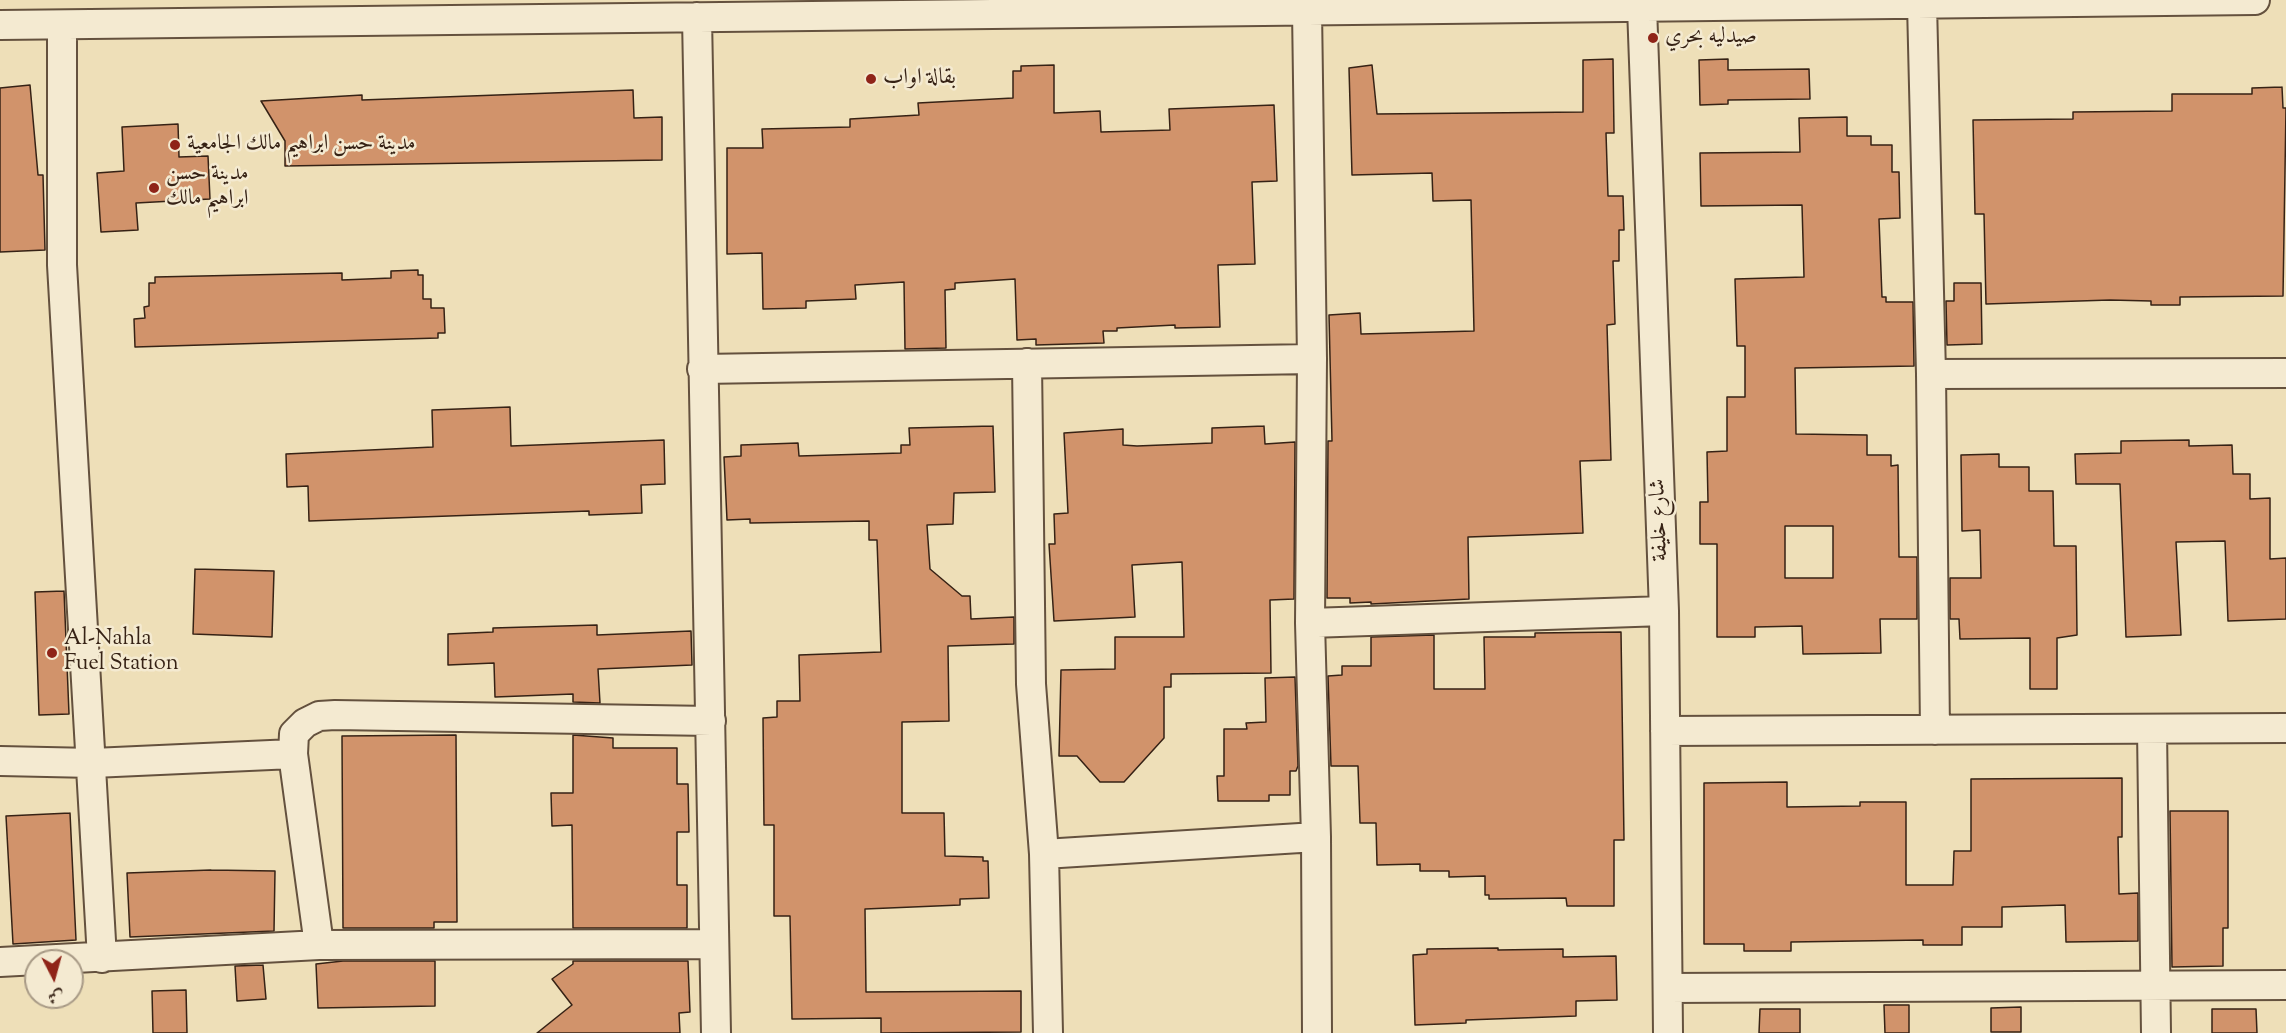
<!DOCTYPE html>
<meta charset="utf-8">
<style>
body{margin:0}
#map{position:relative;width:2286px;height:1033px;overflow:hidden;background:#eedfb8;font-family:"Sorts Mill Goudy",Amiri,serif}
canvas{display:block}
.north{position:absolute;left:24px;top:949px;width:60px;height:60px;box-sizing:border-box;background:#f4ead1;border:2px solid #a89a86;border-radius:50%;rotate:174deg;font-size:16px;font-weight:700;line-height:24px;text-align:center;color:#362215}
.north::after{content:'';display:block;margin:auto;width:21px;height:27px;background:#8f2418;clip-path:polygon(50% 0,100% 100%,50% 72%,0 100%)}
</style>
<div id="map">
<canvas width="2286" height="1033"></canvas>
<div class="north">ش</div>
</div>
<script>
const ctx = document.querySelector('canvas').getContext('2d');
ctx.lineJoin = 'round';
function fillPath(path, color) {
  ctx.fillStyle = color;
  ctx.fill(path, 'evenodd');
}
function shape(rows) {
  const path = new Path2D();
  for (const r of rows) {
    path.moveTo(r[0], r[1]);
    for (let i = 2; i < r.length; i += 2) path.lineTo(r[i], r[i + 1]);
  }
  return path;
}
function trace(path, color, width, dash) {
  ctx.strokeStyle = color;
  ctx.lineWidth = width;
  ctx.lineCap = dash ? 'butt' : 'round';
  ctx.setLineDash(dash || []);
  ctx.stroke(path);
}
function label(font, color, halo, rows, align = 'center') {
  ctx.font = font + ' "Sorts Mill Goudy",Amiri,serif';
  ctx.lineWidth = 5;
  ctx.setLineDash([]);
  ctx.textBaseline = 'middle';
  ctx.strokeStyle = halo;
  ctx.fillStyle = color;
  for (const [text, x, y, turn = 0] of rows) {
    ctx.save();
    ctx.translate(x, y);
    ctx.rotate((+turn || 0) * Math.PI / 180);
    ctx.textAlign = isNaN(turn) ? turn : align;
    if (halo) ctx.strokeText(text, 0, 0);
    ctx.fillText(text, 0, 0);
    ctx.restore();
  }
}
const building = shape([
 [1613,59,1614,133,1606,133,1608,196,1623,196,1624,230,1619,230,1619,261,1613,261,1615,324,1607,325,1611,460,1580,461,1583,533,1468,537,1469,599,1371,604,1371,602,1350,603,1350,598,1327,598,1328,441,1332,441,1329,315,1360,313,1361,334,1474,331,1471,200,1433,201,1432,173,1352,175,1349,68,1372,65,1377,114,1583,112,1583,60,1613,59],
 [1728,59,1728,70,1809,69,1810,99,1728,100,1728,104,1700,105,1699,60,1728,59],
 [1054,65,1054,113,1100,111,1101,132,1170,130,1169,109,1274,105,1277,181,1252,182,1255,264,1218,265,1220,327,1175,328,1175,325,1117,328,1117,331,1103,331,1104,343,1036,345,1036,339,1017,340,1015,279,955,283,955,289,945,290,946,348,905,349,904,282,855,285,856,299,806,301,806,308,763,309,762,253,727,254,727,148,763,148,762,129,850,127,850,119,919,115,918,103,1013,98,1013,71,1021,71,1021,66,1054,65],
 [30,85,38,175,43,175,45,250,0,252,0,88,30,85],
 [2282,87,2283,108,2286,108,2283,296,2180,297,2180,305,2151,305,2151,301,2110,300,1986,304,1984,214,1975,214,1973,120,2073,119,2073,112,2172,111,2172,94,2252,94,2252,88,2282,87],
 [633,90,634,118,662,117,662,160,285,166,285,141,261,101,362,95,362,100,633,90],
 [1847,117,1847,136,1871,136,1871,145,1892,145,1892,172,1899,172,1900,218,1879,219,1882,297,1886,297,1886,302,1913,302,1914,366,1795,368,1796,434,1867,435,1867,455,1891,455,1891,466,1898,465,1899,557,1917,557,1917,619,1880,619,1881,653,1803,654,1802,626,1755,627,1755,637,1717,637,1717,544,1700,544,1700,502,1708,502,1707,452,1727,451,1727,397,1745,397,1745,346,1737,346,1735,279,1804,277,1802,205,1701,206,1700,153,1800,152,1799,118,1847,117],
 [1785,526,1833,526,1833,578,1785,578,1785,526],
 [178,124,179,157,208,156,210,199,136,203,138,230,101,232,97,173,124,171,122,127,178,124],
 [418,270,418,275,423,275,423,299,431,299,431,308,444,308,445,333,438,333,438,338,135,347,134,319,145,318,144,307,149,306,149,283,155,283,155,277,342,273,342,280,391,278,391,271,418,270],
 [1954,283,1981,283,1982,344,1947,345,1946,301,1954,301,1954,283],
 [510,407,511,446,664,440,665,484,641,485,642,513,589,515,589,511,309,521,308,486,287,487,286,454,433,447,432,410,510,407],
 [993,426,995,492,954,493,953,524,927,525,930,569,962,596,970,596,971,619,1014,617,1014,644,948,646,949,721,902,722,902,813,944,813,945,856,983,857,983,861,988,861,989,898,960,899,960,905,865,909,866,992,1021,991,1021,1032,881,1033,881,1018,792,1019,790,916,774,916,774,825,764,825,763,718,777,717,777,701,800,701,799,655,881,652,877,540,869,540,869,521,750,523,750,519,727,520,724,457,741,456,741,445,798,443,799,456,901,453,901,445,910,445,909,428,993,426],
 [1264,426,1265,444,1295,442,1294,599,1270,600,1271,673,1171,674,1171,687,1164,687,1164,738,1124,782,1100,782,1077,756,1059,756,1061,670,1115,669,1115,637,1184,637,1182,562,1132,565,1135,617,1054,621,1049,544,1055,544,1054,514,1068,513,1064,433,1123,429,1123,445,1137,446,1212,443,1212,428,1264,426],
 [2189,440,2189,446,2232,445,2233,474,2250,474,2250,499,2270,498,2270,559,2286,558,2286,619,2228,621,2225,541,2176,542,2181,635,2126,637,2120,484,2076,484,2075,454,2121,453,2121,441,2189,440],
 [1999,454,1999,467,2029,467,2029,491,2053,491,2054,546,2076,546,2077,635,2057,638,2057,689,2030,689,2030,638,1960,639,1959,619,1950,619,1950,578,1981,578,1980,530,1962,531,1961,455,1999,454],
 [195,569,274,571,272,637,193,634,195,569],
 [64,591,69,714,39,715,35,592,64,591],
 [597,625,597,635,691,631,692,665,598,669,600,703,573,702,573,694,495,697,494,663,448,665,448,634,493,632,493,628,597,625],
 [1621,632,1624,840,1614,840,1614,906,1567,906,1566,898,1489,899,1489,895,1485,895,1485,876,1449,877,1449,871,1420,871,1420,864,1377,865,1376,823,1360,823,1358,766,1331,766,1328,676,1342,675,1342,666,1371,666,1371,637,1434,635,1434,689,1485,689,1484,637,1535,637,1535,633,1621,632],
 [1295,677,1298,766,1296,771,1290,771,1290,795,1269,795,1269,801,1218,801,1217,776,1224,776,1224,729,1247,729,1246,723,1266,722,1265,678,1295,677],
 [456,735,457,922,434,922,434,928,343,928,342,736,456,735],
 [573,735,613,738,613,748,677,748,677,784,688,784,689,832,677,832,677,885,687,885,687,928,573,928,572,825,552,826,551,793,573,793,573,735],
 [2122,778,2122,837,2118,837,2119,894,2138,893,2138,941,2066,942,2065,905,2002,907,2002,927,1962,927,1962,945,1923,945,1923,940,1791,942,1791,951,1744,951,1744,944,1704,944,1704,783,1787,782,1787,807,1860,806,1860,802,1906,802,1906,885,1953,885,1954,851,1971,851,1971,779,2122,778],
 [2170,811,2228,811,2228,928,2223,928,2223,966,2172,967,2170,811],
 [70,813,76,940,13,944,6,816,70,813],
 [211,870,275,871,274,931,130,937,127,873,211,870],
 [1498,948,1498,950,1563,949,1563,957,1616,956,1617,1000,1576,1001,1576,1016,1466,1020,1466,1023,1415,1025,1413,955,1427,954,1427,949,1498,948],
 [343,961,435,961,435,1006,318,1008,316,964,343,961],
 [573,961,688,961,690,1012,679,1013,680,1033,537,1033,572,1005,552,979,573,964,573,961],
 [263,965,266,999,237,1001,235,966,263,965],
 [186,990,187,1033,153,1033,152,991,186,990],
 [1884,1005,1909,1005,1909,1033,1885,1033,1884,1005],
 [2021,1007,2021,1032,1991,1032,1991,1008,2021,1007],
 [1760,1009,1800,1009,1800,1033,1759,1033,1760,1009],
 [2212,1009,2256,1009,2257,1033,2212,1033,2212,1009]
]);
const minor = shape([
 [1922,4,1931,374,1935,730],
 [1642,7,1664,611,1668,1033],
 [1307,10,1312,359,1310,623,1316,837,1317,1033],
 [697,17,716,1033],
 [0,25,2255,0],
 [62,25,62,265,102,958],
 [1027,363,1031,684,1044,854,1048,1033],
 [702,369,1312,359],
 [1931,374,2286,373],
 [1310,623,1664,611],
 [2152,729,2156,1033],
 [1665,731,2286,728],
 [0,761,93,763,293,754],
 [1044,854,1316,837],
 [319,945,293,754,294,734,305,723,319,716,335,715,711,721],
 [0,962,319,945,714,944],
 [1668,988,2286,985]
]);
const markers = [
 [1653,38,6,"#8f2418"],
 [871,79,6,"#8f2418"],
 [175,145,6,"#8f2418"],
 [154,188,6,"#8f2418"],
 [52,653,6,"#8f2418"]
];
const poiNames = [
 ["صيدليه بحري",1665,38],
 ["بقالة اواب",883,79],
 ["مدينة حسن ابراهيم مالك الجامعية",187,145],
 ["مدينة حسن",166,175],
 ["ابراهيم مالك",166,200],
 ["Al-Nahla",64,640],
 ["Fuel Station",64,665]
];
const streetNames = [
 ["شارع خليفة",1661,520,-92]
];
fillPath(building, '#d1936b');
trace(building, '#362215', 1.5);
trace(minor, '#64513e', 32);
trace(minor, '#f4ead1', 28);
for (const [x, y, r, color] of markers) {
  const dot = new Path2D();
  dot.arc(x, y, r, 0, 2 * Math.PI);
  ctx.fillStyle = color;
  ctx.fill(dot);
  trace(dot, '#f4ead1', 2);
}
label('22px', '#362215', '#f4ead1', poiNames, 'left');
label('22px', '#362215', '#f4ead1', streetNames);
</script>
